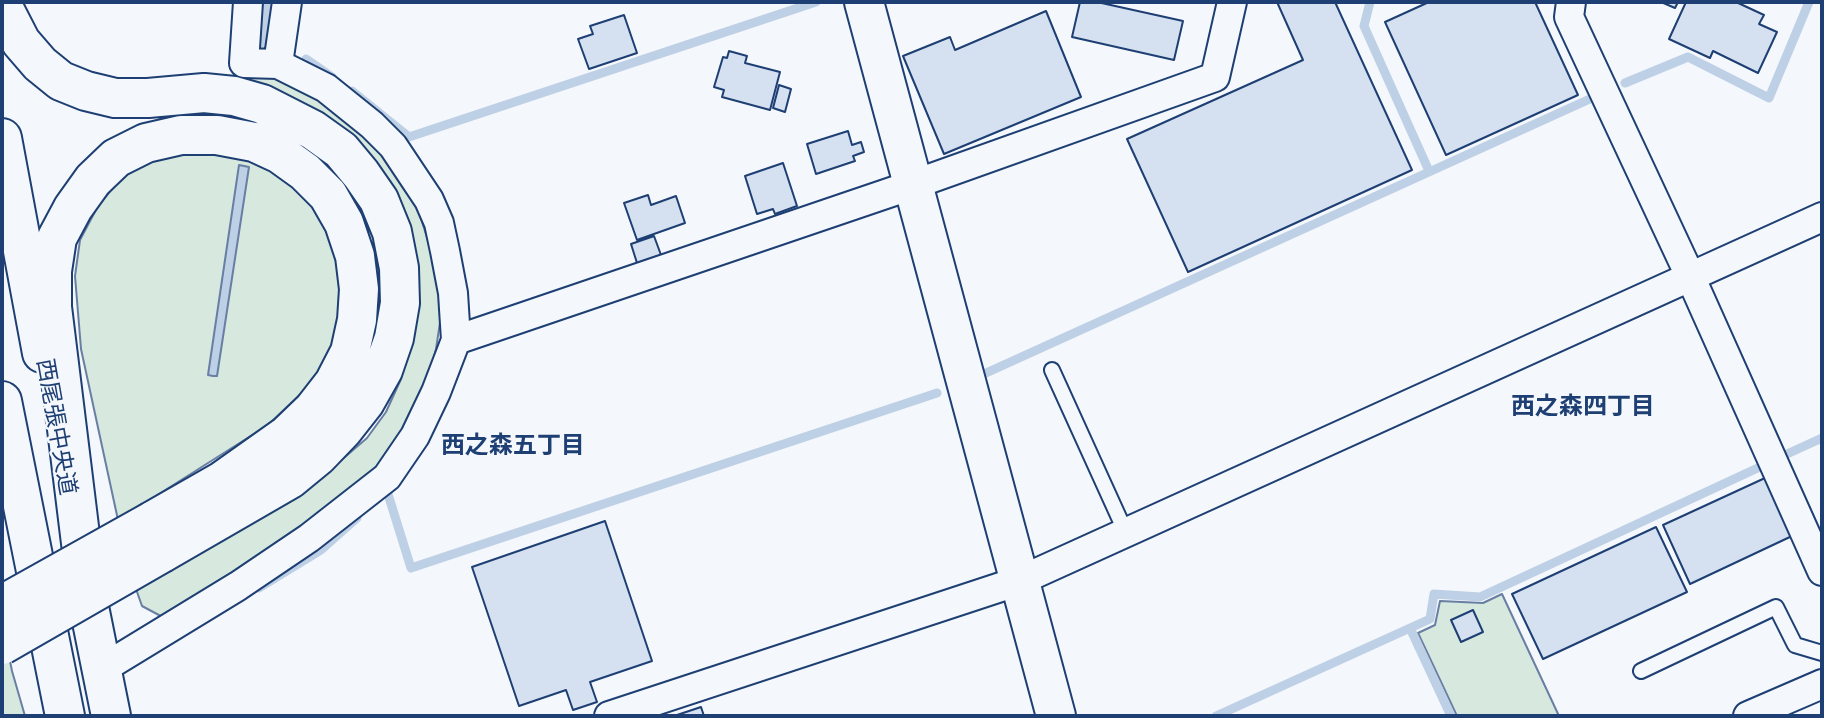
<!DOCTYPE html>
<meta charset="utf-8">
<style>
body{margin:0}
#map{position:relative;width:1824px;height:718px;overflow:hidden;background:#f4f7fb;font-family:Cabin,sans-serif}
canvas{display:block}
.frame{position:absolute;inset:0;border:4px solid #1d3f73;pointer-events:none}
</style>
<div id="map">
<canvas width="1824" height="718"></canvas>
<div class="frame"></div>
</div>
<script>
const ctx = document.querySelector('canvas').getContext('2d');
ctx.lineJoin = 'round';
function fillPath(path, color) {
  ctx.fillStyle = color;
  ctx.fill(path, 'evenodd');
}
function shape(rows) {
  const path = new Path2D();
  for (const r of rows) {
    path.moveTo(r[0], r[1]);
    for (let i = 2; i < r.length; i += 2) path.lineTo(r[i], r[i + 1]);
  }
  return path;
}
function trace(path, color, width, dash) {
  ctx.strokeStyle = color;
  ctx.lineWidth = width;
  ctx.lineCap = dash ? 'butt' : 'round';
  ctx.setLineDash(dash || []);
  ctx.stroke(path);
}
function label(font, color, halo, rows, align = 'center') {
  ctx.font = font + ' Cabin,"Noto Sans JP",sans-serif';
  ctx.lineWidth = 5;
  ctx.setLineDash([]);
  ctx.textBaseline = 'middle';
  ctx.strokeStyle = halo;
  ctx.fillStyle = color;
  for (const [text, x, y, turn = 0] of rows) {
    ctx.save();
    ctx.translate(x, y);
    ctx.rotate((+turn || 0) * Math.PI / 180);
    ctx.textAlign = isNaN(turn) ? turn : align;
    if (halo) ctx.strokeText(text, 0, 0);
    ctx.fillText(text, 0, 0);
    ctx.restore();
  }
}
const green = shape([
 [273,75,322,98,359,129,388,160,415,199,438,273,441,316,436,349,426,388,410,427,356,496,170,621,142,606,136,589,323,476,367,438,386,412,401,379,412,338,390,196,208,77,273,75],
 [188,150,252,158,282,175,313,208,329,234,341,262,341,322,331,350,310,385,268,425,118,520,81,349,75,276,80,240,98,206,121,178,157,158,188,150],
 [1502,594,1559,716,1457,716,1418,633,1435,625,1440,601,1483,603,1502,594],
 [2,621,12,671,25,716,2,716,2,621]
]);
const water = shape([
 [239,165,249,167,217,376,213,376,208,375,239,165]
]);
const stream = shape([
 [1370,2,1364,26,1429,171],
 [264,44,267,2],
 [306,59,332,77],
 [1625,83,1688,57,1769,98,1809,2],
 [352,91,409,137,816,2],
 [986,373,1592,98],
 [1787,454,1822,438],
 [383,494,387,491,411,568,937,393],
 [259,588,321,550,357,518],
 [1410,628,1451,716],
 [1216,716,1430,619,1434,594,1480,597,1762,466]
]);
const building = shape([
 [1080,2,1097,2,1183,21,1174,60,1072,37,1080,2],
 [1277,2,1335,2,1412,170,1188,272,1127,139,1303,60,1277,2],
 [1429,2,1535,2,1578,95,1446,155,1385,22,1429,2],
 [1661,2,1678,2,1675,8,1661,2],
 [1686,2,1736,2,1764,15,1759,24,1777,32,1758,73,1713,51,1710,58,1669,39,1686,2],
 [1046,11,1081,97,944,154,903,56,950,37,955,50,1046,11],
 [624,15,637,53,589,69,578,39,593,34,590,26,624,15],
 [729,51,747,56,745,63,780,72,770,110,722,97,724,90,714,87,723,57,727,58,729,51],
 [779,85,791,89,785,112,773,108,779,85],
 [848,131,852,145,861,142,864,152,853,156,855,161,816,174,807,144,848,131],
 [783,163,797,206,775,214,773,209,757,214,745,176,783,163],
 [648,195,651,205,676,196,685,223,637,240,624,203,648,195],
 [654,236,661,255,637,263,631,244,654,236],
 [1765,478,1792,536,1690,584,1663,525,1765,478],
 [605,521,652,661,590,682,597,702,573,710,566,690,519,706,472,567,605,521],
 [1656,527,1687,592,1543,659,1512,594,1656,527],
 [1473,610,1483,632,1461,642,1451,620,1473,610],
 [701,707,704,716,674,716,701,707]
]);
const lane = shape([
 [1052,370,1126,533],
 [1641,671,1776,607,1795,645,1822,653]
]);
const street = shape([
 [1571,2,1569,17,1690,276,1822,571],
 [278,64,287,2],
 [456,340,915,184,1215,77,1232,2],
 [102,669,238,586,309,538,387,477,415,436,436,392,456,340,453,293,445,251,439,223,429,200,393,146,372,125,326,88,278,64,244,63,248,2],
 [609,716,1019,581,1822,217],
 [1748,716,1822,684]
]);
const secondary = shape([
 [864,2,1056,716]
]);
const primary = shape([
 [2,138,42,353],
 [2,401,65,716],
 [81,567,111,716]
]);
const highway = shape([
 [2,5,21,42,40,64,61,81,86,91,115,98,148,98,204,93,234,96,262,104,313,130,341,150,361,174,379,200,392,232,399,268,400,303,394,338,383,370,365,402,343,430,318,456,290,479,162,553],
 [87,592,52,307,52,271,57,238,73,208,93,180,116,158,146,143,181,135,217,135,254,142,280,154,305,172,328,195,344,223,355,256,359,289,357,320,350,352,334,383,313,410,287,435,222,481,152,521]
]);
const highwayBridge = shape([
 [2,605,152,521],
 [2,645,162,553]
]);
const streetNames = [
 ["西尾張中央道",56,427,80]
];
const neighbourhoodNames = [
 ["西之森四丁目",1583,407],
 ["西之森五丁目",513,446]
];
fillPath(green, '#d7e8df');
trace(green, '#687fa3', 2);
fillPath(water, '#bed0e5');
trace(water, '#687fa3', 2);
trace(stream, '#bed0e5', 9);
fillPath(building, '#d5e0f0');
trace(building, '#1d3f73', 2);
trace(lane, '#1d3f73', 18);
trace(street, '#1d3f73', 32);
trace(secondary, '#1d3f73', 42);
trace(primary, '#1d3f73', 42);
trace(highway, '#1d3f73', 42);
trace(lane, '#f4f7fb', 14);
trace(street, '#f4f7fb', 28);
trace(secondary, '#f4f7fb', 38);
trace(primary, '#f4f7fb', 38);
trace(highway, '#f4f7fb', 38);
trace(highwayBridge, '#1d3f73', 42, []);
trace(highwayBridge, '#f4f7fb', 38);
label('23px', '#1d3f73', '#f4f7fb', streetNames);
label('bold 24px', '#1d3f73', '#f4f7fb', neighbourhoodNames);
</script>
